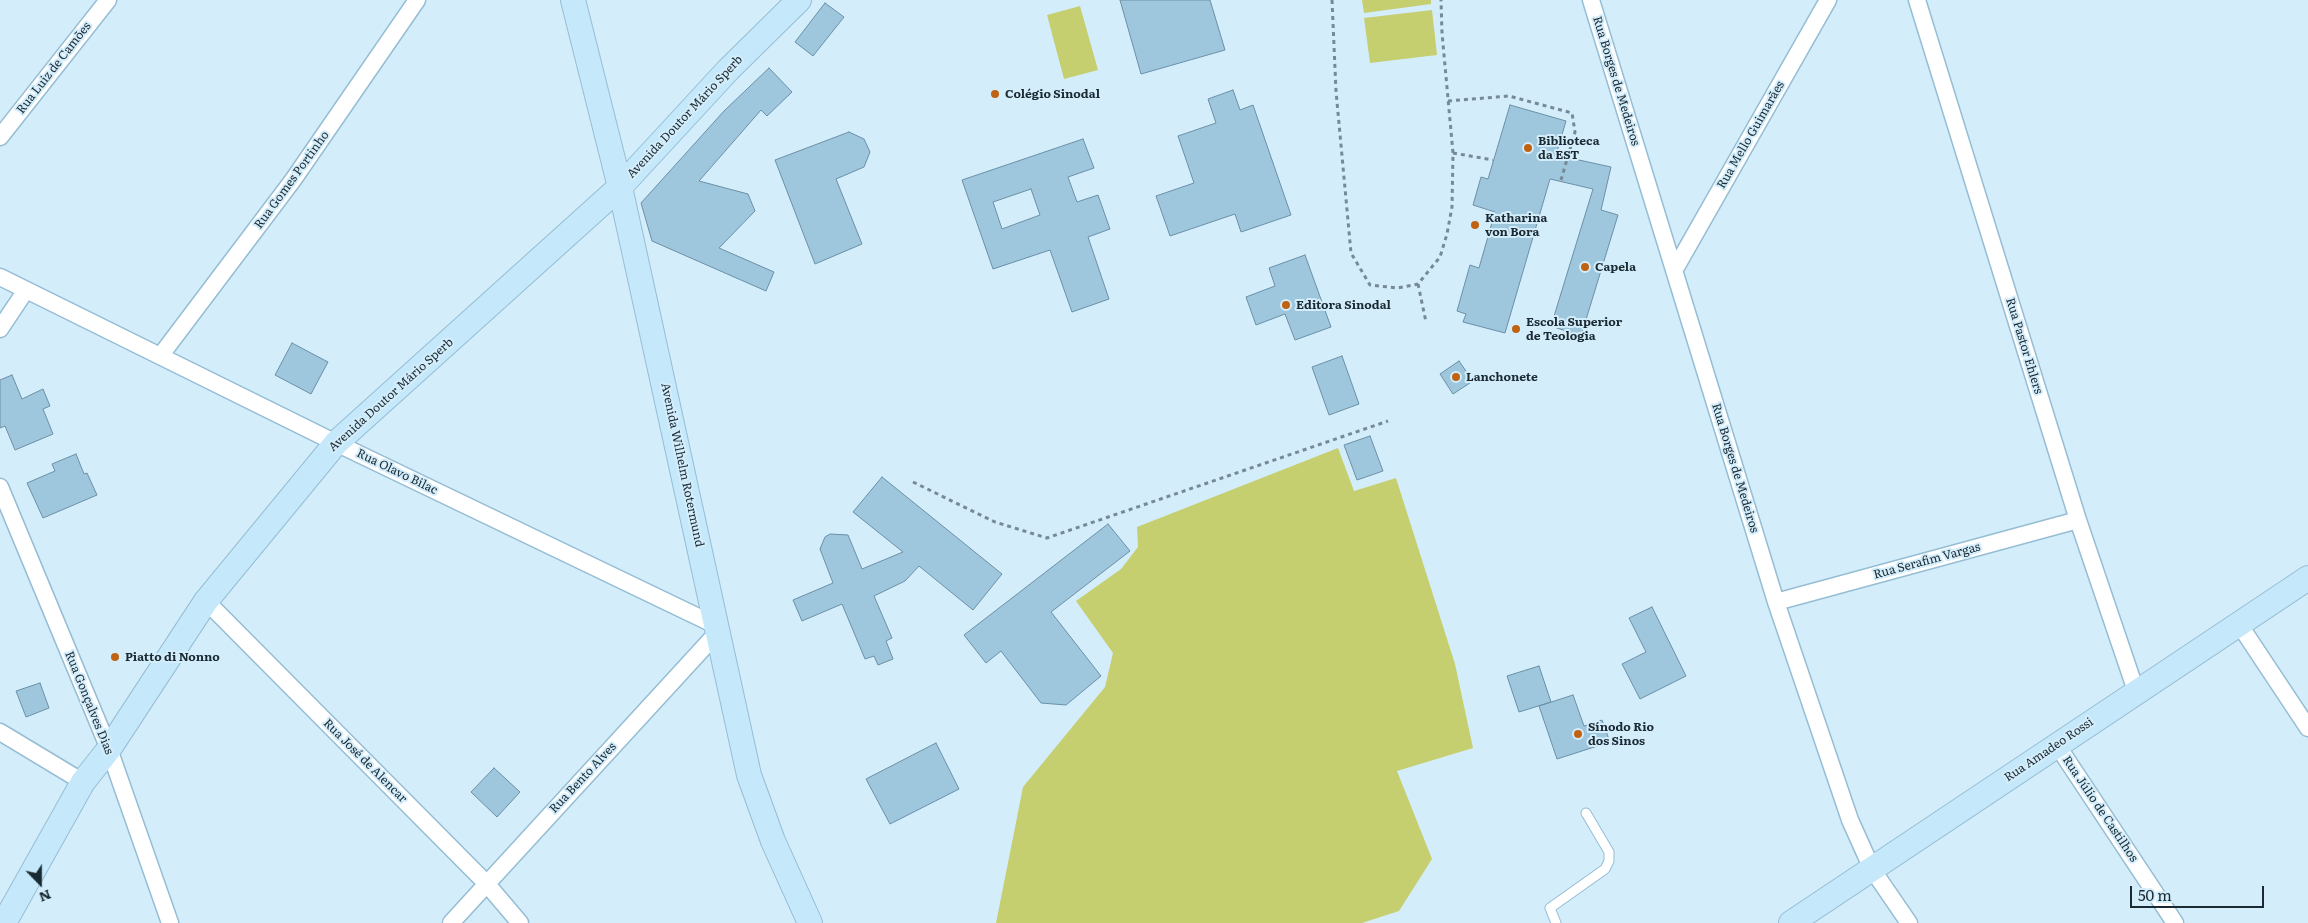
<!DOCTYPE html>
<meta charset="utf-8">
<style>
body{margin:0}
#map{position:relative;width:2308px;height:923px;overflow:hidden;background:#d4edfb;font-family:Literata,serif}
canvas{display:block}
.north{position:absolute;left:15px;top:858px;width:50px;height:50px;-webkit-text-stroke:4px #d4edfb;paint-order:stroke;rotate:158deg;font-size:14px;font-weight:700;line-height:20px;text-align:center;color:#1a2a33}
.north::after{content:'';display:block;margin:auto;width:18px;height:22px;background:#1a2a33;clip-path:polygon(50% 0,100% 100%,50% 72%,0 100%)}
.scale{position:absolute;left:2130px;top:886px;width:134px;height:22px;box-sizing:border-box;border:2px solid #1a2a33;border-top:0;padding-left:6px;font-size:15px;line-height:18px;white-space:nowrap;color:#1a2a33;-webkit-text-stroke:4px #d4edfb;paint-order:stroke}
</style>
<div id="map">
<canvas width="2308" height="923"></canvas>
<div class="north">N</div>
<div class="scale">50 m</div>
</div>
<script>
const ctx = document.querySelector('canvas').getContext('2d');
ctx.lineJoin = 'round';
function fillPath(path, color) {
  ctx.fillStyle = color;
  ctx.fill(path, 'evenodd');
}
function shape(rows) {
  const path = new Path2D();
  for (const r of rows) {
    path.moveTo(r[0], r[1]);
    for (let i = 2; i < r.length; i += 2) path.lineTo(r[i], r[i + 1]);
  }
  return path;
}
function trace(path, color, width, dash) {
  ctx.strokeStyle = color;
  ctx.lineWidth = width;
  ctx.lineCap = dash ? 'butt' : 'round';
  ctx.setLineDash(dash || []);
  ctx.stroke(path);
}
function label(font, color, halo, rows, align = 'center') {
  ctx.font = font + ' Literata,serif';
  ctx.lineWidth = 4;
  ctx.setLineDash([]);
  ctx.textBaseline = 'middle';
  ctx.strokeStyle = halo;
  ctx.fillStyle = color;
  for (const [text, x, y, turn = 0] of rows) {
    ctx.save();
    ctx.translate(x, y);
    ctx.rotate((+turn || 0) * Math.PI / 180);
    ctx.textAlign = isNaN(turn) ? turn : align;
    if (halo) ctx.strokeText(text, 0, 0);
    ctx.fillText(text, 0, 0);
    ctx.restore();
  }
}
const green = shape([
 [1362,0,1431,0,1431,4,1364,13],
 [1080,6,1098,70,1064,79,1047,15],
 [1432,10,1437,55,1370,63,1364,18],
 [1338,448,1354,491,1396,478,1455,664,1473,748,1397,771,1432,859,1399,911,1362,923,996,923,1023,787,1105,687,1113,653,1076,601,1121,569,1138,547,1137,527]
]);
const building = shape([
 [1120,0,1210,0,1225,50,1141,74,1120,0],
 [825,3,844,17,813,56,795,42,825,3],
 [769,68,792,92,767,116,761,110,699,181,748,194,755,211,719,248,774,272,766,291,652,241,641,203,724,111,769,68],
 [1233,90,1240,110,1253,105,1291,215,1241,232,1235,214,1170,236,1156,196,1194,183,1178,136,1216,123,1208,99,1233,90],
 [1510,105,1566,121,1556,155,1611,167,1601,210,1618,215,1581,336,1551,326,1593,189,1550,179,1505,333,1463,322,1466,314,1457,311,1470,265,1479,268,1495,212,1473,205,1481,177,1488,179,1510,105],
 [849,132,864,139,870,152,864,167,836,179,862,244,815,264,775,160,849,132],
 [1083,139,1094,168,1068,177,1077,202,1098,195,1110,229,1088,237,1109,299,1072,312,1050,250,993,269,962,180,1083,139],
 [1031,189,1040,215,1002,229,993,202,1031,189],
 [1305,255,1331,327,1295,340,1285,314,1256,325,1246,297,1275,286,1269,268,1305,255],
 [292,343,328,362,311,394,275,375,292,343],
 [1342,356,1359,404,1329,415,1312,367,1342,356],
 [1459,361,1473,381,1453,394,1440,374,1459,361],
 [12,375,22,399,43,389,50,406,43,409,53,434,15,450,5,426,0,428,0,380,12,375],
 [1370,436,1383,471,1357,480,1344,445,1370,436],
 [76,454,84,474,87,473,97,495,43,518,27,483,55,471,52,464,76,454],
 [882,477,1002,574,973,610,919,566,905,581,874,596,892,638,886,641,893,659,878,665,874,656,865,659,842,604,802,621,793,600,833,583,820,549,825,537,830,534,848,535,862,569,903,552,853,512,882,477],
 [1108,524,1130,551,1051,612,1101,676,1066,705,1041,703,1001,651,986,663,964,635,1108,524],
 [1652,607,1686,676,1640,699,1622,664,1646,652,1629,618,1652,607],
 [1539,666,1551,702,1519,712,1507,676,1539,666],
 [40,683,49,708,26,717,16,691,40,683],
 [1573,695,1584,726,1602,720,1610,742,1557,759,1539,706,1573,695],
 [936,743,959,789,890,824,866,779,936,743],
 [494,768,520,792,497,817,471,792,494,768]
]);
const path = shape([
 [1332,0,1336,91,1351,253,1370,285,1398,288,1418,284,1440,257,1447,234,1452,207,1453,153,1442,33,1441,0],
 [1448,101,1509,96,1572,113,1575,132,1561,180],
 [1453,153,1493,160],
 [1418,284,1426,322],
 [913,482,995,522,1047,538,1388,421]
]);
const lane = shape([
 [1556,923,1550,908,1605,869,1609,861,1609,852,1586,813]
]);
const street = shape([
 [1591,0,1776,602,1850,820,1872,869,1909,923],
 [1917,0,2078,520,2136,691],
 [0,137,108,0],
 [1675,269,1828,0],
 [0,277,336,443,715,625],
 [0,329,26,290],
 [161,355,293,180,417,0],
 [0,487,109,749,170,923],
 [206,601,486,883,520,923],
 [1776,602,2078,520],
 [2239,624,2308,728],
 [0,732,83,782],
 [2057,745,2175,923],
 [451,923,717,633]
]);
const secondary = shape([
 [573,0,620,187,749,775,773,841,810,923],
 [4,923,83,782,109,749,206,601,336,443,620,187,728,70,799,0],
 [1791,923,2308,578]
]);
const markers = [
 [995,94,5,"#bf6312"],
 [1528,148,5,"#bf6312"],
 [1475,225,5,"#bf6312"],
 [1585,267,5,"#bf6312"],
 [1286,305,5,"#bf6312"],
 [1516,329,5,"#bf6312"],
 [1456,377,5,"#bf6312"],
 [115,657,5,"#bf6312"],
 [1578,734,5,"#bf6312"]
];
const streetNames = [
 ["Rua Luiz de Camões",54,68,-52],
 ["Rua Borges de Medeiros",1616,81,73],
 ["Avenida Doutor Mário Sperb",685,117,-47],
 ["Rua Mello Guimarães",1751,135,-60],
 ["Rua Gomes Portinho",292,180,-54],
 ["Rua Pastor Ehlers",2024,346,73],
 ["Avenida Doutor Mário Sperb",391,395,-42],
 ["Avenida Wilhelm Rotermund",682,465,78],
 ["Rua Borges de Medeiros",1735,468,73],
 ["Rua Olavo Bilac",397,472,26],
 ["Rua Serafim Vargas",1927,561,-15],
 ["Rua Gonçalves Dias",89,703,68],
 ["Rua Amadeo Rossi",2049,750,-34],
 ["Rua José de Alencar",365,761,45],
 ["Rua Bento Alves",583,778,-47],
 ["Rua Júlio de Castilhos",2100,809,56]
];
const poiNames = [
 ["Colégio Sinodal",1005,94],
 ["Biblioteca",1538,141],
 ["da EST",1538,155],
 ["Katharina",1485,218],
 ["von Bora",1485,232],
 ["Capela",1595,267],
 ["Editora Sinodal",1296,305],
 ["Escola Superior",1526,322],
 ["de Teologia",1526,336],
 ["Lanchonete",1466,377],
 ["Piatto di Nonno",125,657],
 ["Sínodo Rio",1588,727],
 ["dos Sinos",1588,741]
];
fillPath(green, '#c6cf6f');
fillPath(building, '#9ec6dd');
trace(building, '#6a90a6', 1);
trace(lane, '#95bdd4', 11);
trace(street, '#95bdd4', 19);
trace(secondary, '#95bdd4', 26);
trace(path, '#768a96', 3, [4, 4]);
trace(lane, '#fff', 9);
trace(street, '#fff', 16);
trace(secondary, '#c5e9fa', 24);
for (const [x, y, r, color] of markers) {
  const dot = new Path2D();
  dot.arc(x, y, r, 0, 2 * Math.PI);
  ctx.fillStyle = color;
  ctx.fill(dot);
  trace(dot, '#d4edfb', 2);
}
label('12px', '#1a2a33', '#d4edfb', streetNames);
label('bold 12px', '#1a2a33', '#d4edfb', poiNames, 'left');
</script>
